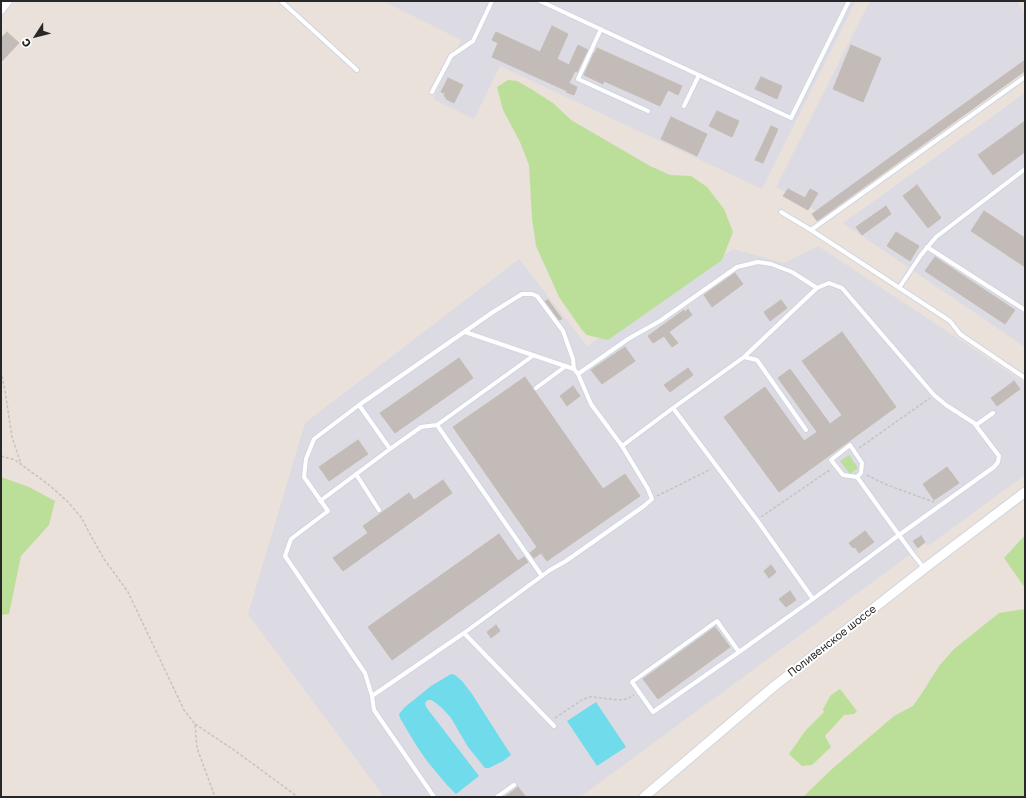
<!DOCTYPE html>
<meta charset="utf-8">
<style>
body{margin:0}
#map{position:relative;width:1026px;height:798px;overflow:hidden;background:#eae1da;font-family:"Golos Text",sans-serif}
canvas{display:block}
.frame{position:absolute;inset:0;border:2px solid #282828;pointer-events:none}
.north{position:absolute;left:16px;top:16px;width:40px;height:40px;-webkit-text-stroke:3px #fff;paint-order:stroke;rotate:234deg;font-size:11px;font-weight:700;line-height:16px;text-align:center;color:#282828}
.north::after{content:'';display:block;margin:auto;width:14px;height:18px;background:#282828;clip-path:polygon(50% 0,100% 100%,50% 72%,0 100%)}
</style>
<div id="map">
<canvas width="1026" height="798"></canvas>
<div class="frame"></div>
<div class="north">С</div>
</div>
<script>
const ctx = document.querySelector('canvas').getContext('2d');
ctx.lineJoin = 'round';
function fillPath(path, color) {
  ctx.fillStyle = color;
  ctx.fill(path, 'evenodd');
}
function shape(rows) {
  const path = new Path2D();
  for (const r of rows) {
    path.moveTo(r[0], r[1]);
    for (let i = 2; i < r.length; i += 2) path.lineTo(r[i], r[i + 1]);
  }
  return path;
}
function trace(path, color, width, dash) {
  ctx.strokeStyle = color;
  ctx.lineWidth = width;
  ctx.lineCap = dash ? 'butt' : 'round';
  ctx.setLineDash(dash || []);
  ctx.stroke(path);
}
function label(font, color, halo, rows, align = 'center') {
  ctx.font = font + ' "Golos Text",sans-serif';
  ctx.lineWidth = 4;
  ctx.setLineDash([]);
  ctx.textBaseline = 'middle';
  ctx.strokeStyle = halo;
  ctx.fillStyle = color;
  for (const [text, x, y, turn = 0] of rows) {
    ctx.save();
    ctx.translate(x, y);
    ctx.rotate((+turn || 0) * Math.PI / 180);
    ctx.textAlign = isNaN(turn) ? turn : align;
    if (halo) ctx.strokeText(text, 0, 0);
    ctx.fillText(text, 0, 0);
    ctx.restore();
  }
}
const industrial = shape([
 [383,1,856,1,762,189,500,66,474,119,433,99,461,40],
 [870,1,1017,1,1025,15,1025,66,818,212,776,187],
 [1025,93,1025,347,843,223],
 [818,246,1025,383,1025,475,928,546,925,543,912,553,580,797,384,797,248,614,305,423,519,259,587,346,733,249,784,263]
]);
const green = shape([
 [508,80,517,81,531,89,553,103,571,120,650,166,670,175,691,176,707,187,724,209,733,232,722,260,608,340,587,335,582,330,559,297,536,246,532,218,529,165,520,142,503,110,497,87],
 [849,455,858,468,850,474,840,461],
 [1,477,29,487,55,501,49,525,21,556,9,614,1,615],
 [1025,535,1025,588,1004,558],
 [1025,609,1025,797,803,797,832,769,894,716,913,706,922,693,939,666,954,649,999,613],
 [840,689,857,711,854,714,844,715,825,736,831,747,812,765,802,766,789,754,806,730,824,712,823,709,831,695]
]);
const water = shape([
 [451,674,455,675,462,681,472,694,511,755,503,761,489,768,485,768,468,747,451,718,443,709,436,703,431,700,428,700,425,703,426,707,479,776,456,794,447,785,427,761,416,745,400,718,399,714,405,707,431,686],
 [596,702,626,747,597,766,567,721]
]);
const building = shape([
 [552,26,568,34,557,59,569,65,578,45,588,50,577,72,575,71,569,83,577,87,574,95,566,92,567,91,492,57,498,43,492,40,496,32,540,52,552,26],
 [7,32,19,43,1,62,1,38,7,32],
 [851,45,881,58,863,102,833,89,851,45],
 [597,48,682,86,678,95,668,90,660,106,604,81,603,84,584,75,594,53,595,53,597,48],
 [1025,60,1025,71,817,221,812,214,1025,60],
 [761,77,782,86,777,99,755,89,761,77],
 [448,78,463,85,454,103,446,99,446,97,444,96,445,93,441,92,448,78],
 [717,111,739,121,732,137,709,126,717,111],
 [671,117,707,134,697,156,661,139,671,117],
 [1025,121,1025,152,993,175,978,155,1025,121],
 [771,126,778,129,763,163,755,160,771,126],
 [917,185,941,218,928,228,903,196,917,185],
 [788,189,805,198,810,189,818,193,808,210,783,196,788,189],
 [886,206,891,214,862,235,856,227,886,206],
 [984,211,1025,238,1025,267,971,231,984,211],
 [896,232,919,246,910,261,887,246,896,232],
 [935,257,1015,310,1005,324,925,271,935,257],
 [735,273,743,284,712,307,704,295,735,273],
 [548,300,562,319,559,320,545,301,548,300],
 [781,300,787,308,770,321,764,312,781,300],
 [688,309,692,315,669,332,678,343,672,347,664,336,653,343,648,336,684,310,685,312,688,309],
 [842,332,896,407,779,492,724,417,765,387,804,441,817,432,778,378,790,369,830,424,842,415,802,361,842,332],
 [625,347,635,361,602,384,591,370,625,347],
 [459,358,473,378,395,433,380,413,459,358],
 [688,368,693,375,670,392,664,385,688,368],
 [525,377,603,489,625,474,640,496,547,561,541,553,534,558,530,553,537,547,453,427,525,377],
 [1014,381,1020,389,997,406,991,398,1014,381],
 [573,386,580,396,567,406,560,396,573,386],
 [358,440,368,454,329,481,319,467,358,440],
 [947,467,959,483,934,500,923,484,947,467],
 [443,480,452,493,343,571,333,558,368,533,363,526,409,493,414,500,443,480],
 [865,531,874,542,859,553,855,547,853,548,849,543,865,531],
 [499,534,518,561,524,557,528,562,392,660,368,627,499,534],
 [921,536,925,542,918,548,913,541,921,536],
 [771,565,776,572,769,578,764,571,771,565],
 [790,591,796,600,786,607,779,599,790,591],
 [496,625,500,631,491,638,487,632,496,625],
 [715,627,730,647,658,699,643,679,715,627],
 [518,787,526,797,505,797,518,787]
]);
const path = shape([
 [1,371,5,391,12,437,21,464],
 [859,448,930,398],
 [1,456,15,460,48,484,67,501,81,517,91,536,104,559,128,592,184,710,195,724,197,748,215,797],
 [867,475,887,485,934,502],
 [657,496,711,469],
 [761,517,831,469],
 [555,718,582,700,589,697,593,697,618,700,627,699,634,695],
 [195,724,234,750,298,797]
]);
const service = shape([
 [281,1,357,70],
 [540,1,791,118,849,1],
 [601,29,578,79,648,111],
 [432,92,451,56,473,41,492,1],
 [684,106,699,75],
 [781,212,811,230,950,321,960,334,1025,378],
 [811,230,1025,77],
 [927,247,1025,310],
 [899,288,921,255,936,237,1025,169],
 [744,357,757,360,806,430],
 [578,374,628,339,660,321,737,267,758,262,771,264,792,272,817,288],
 [536,388,566,366],
 [359,405,390,449],
 [673,408,757,520,813,599],
 [437,425,542,576],
 [976,425,993,413],
 [622,446,673,408,744,357,817,288,829,283,842,288,934,395,946,405,974,423,999,456,998,462,994,467,899,535,813,599,739,652,653,712,632,682,717,621,739,652],
 [356,474,379,510],
 [857,477,861,473,862,463,850,445,831,460,843,475,857,477,912,553,924,568],
 [320,501,390,449,421,427,437,425,534,355],
 [464,633,554,726],
 [372,696,464,633,550,570,566,561,644,506,652,499,648,489,622,446,591,404,578,374,574,369,465,332],
 [434,797,374,710,372,696,365,673,285,556,291,539,328,511,304,477,306,459,314,439,359,405,493,312,522,294,532,294,537,296,563,331,573,359,574,369],
 [497,797,514,785]
]);
const minor = shape([
 [1,10,8,1]
]);
const tertiary = shape([
 [644,797,772,688,925,568,1025,492]
]);
const streetNames = [
 ["Поливенское шоссе",832,641,-38]
];
fillPath(industrial, '#dcdbe3');
fillPath(green, '#bbdf98');
fillPath(water, '#70dbea');
fillPath(building, '#c3bbb7');
trace(building, '#c5bdb4', 1);
trace(service, '#d0d5e1', 6);
trace(minor, '#d0d5e1', 10);
trace(tertiary, '#d0d5e1', 11);
trace(path, '#c3c3c3', 1.5, [3, 2]);
trace(service, '#fff', 4);
trace(minor, '#fff', 8);
trace(tertiary, '#fff', 9);
label('11px', '#282828', '#fff', streetNames);
</script>
